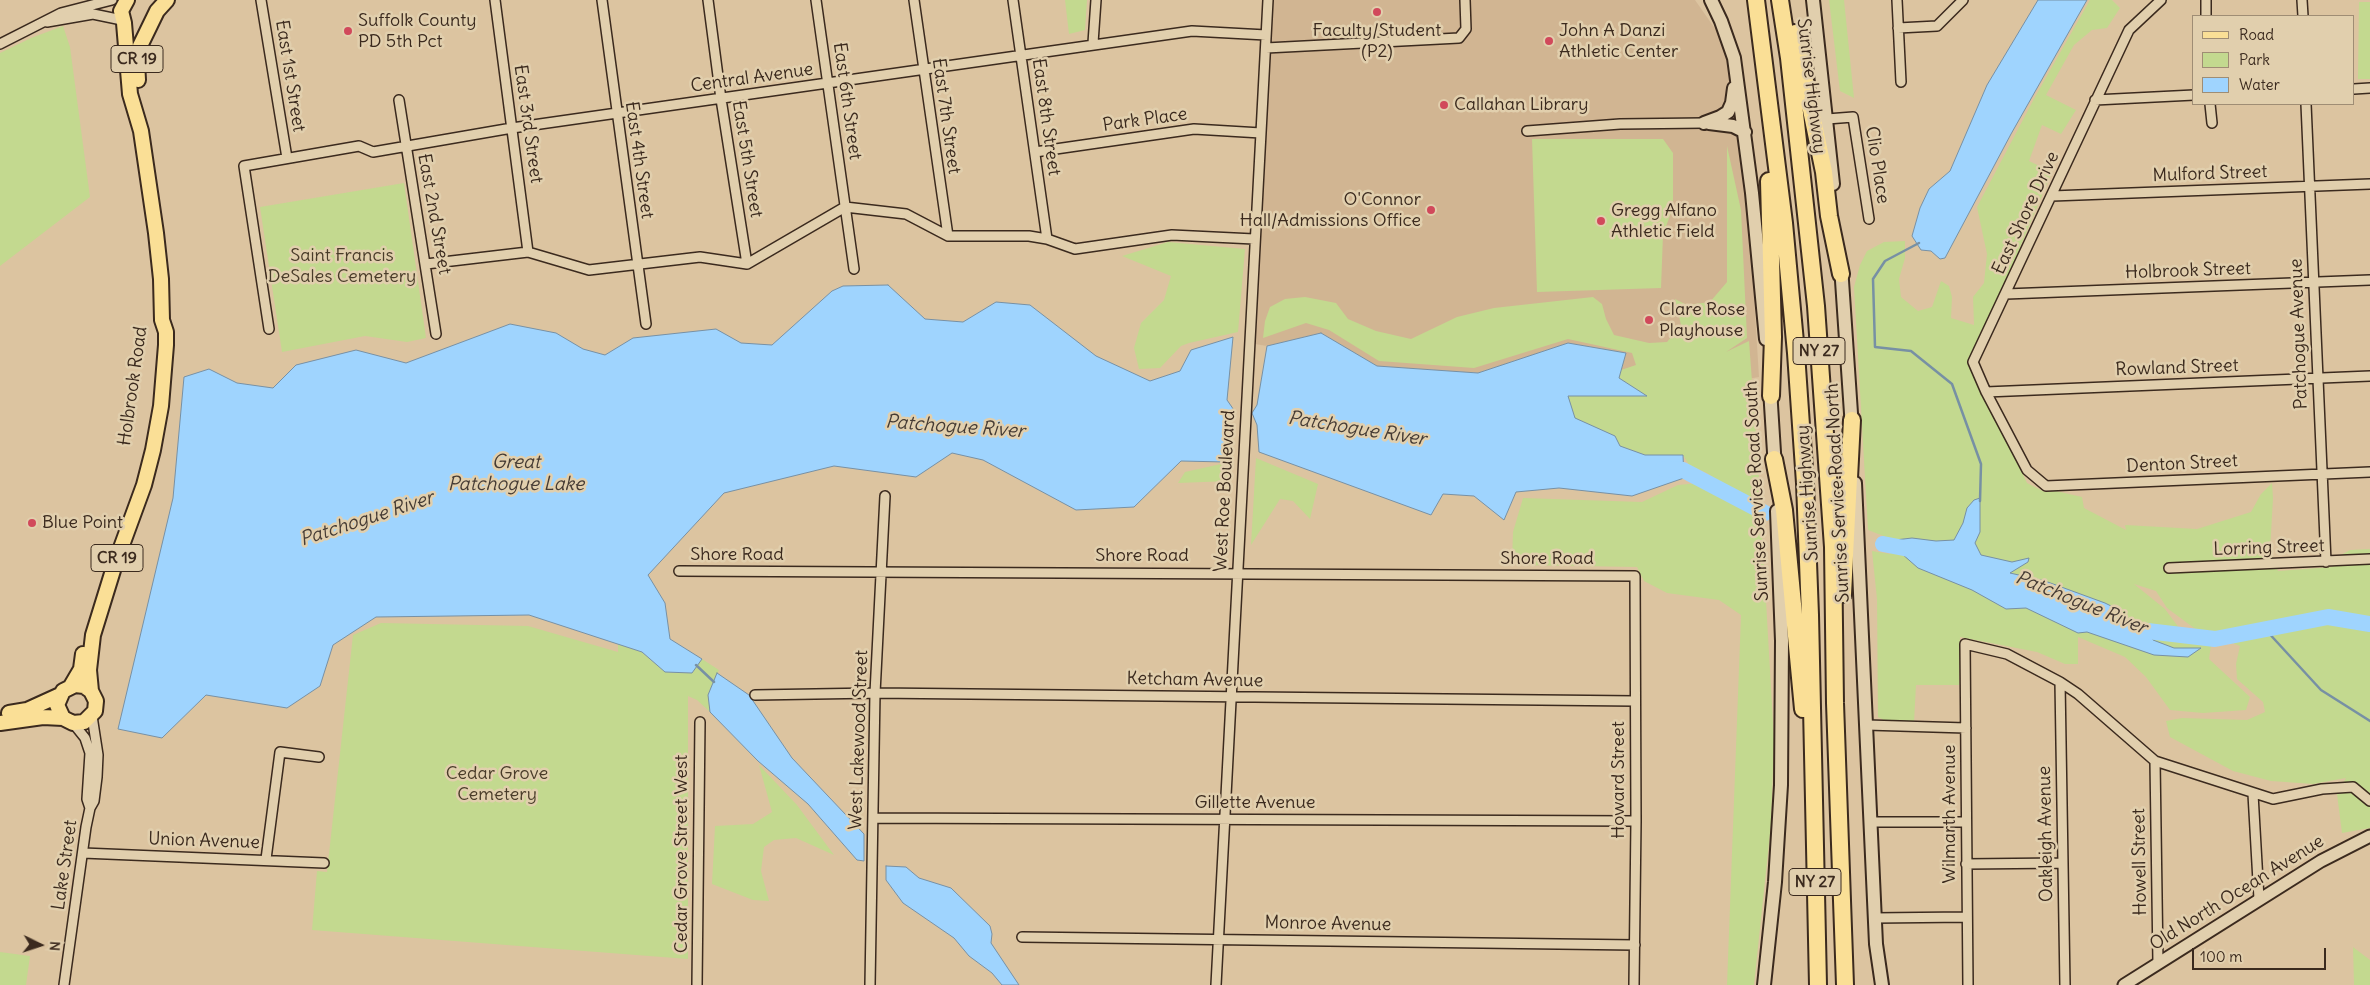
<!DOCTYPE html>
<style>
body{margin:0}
#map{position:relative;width:2370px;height:985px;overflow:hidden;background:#dcc4a0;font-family:Delius,sans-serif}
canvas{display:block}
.legend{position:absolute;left:2192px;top:15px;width:162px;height:90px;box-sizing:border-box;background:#e1cfad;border:1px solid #9f8d74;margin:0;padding:6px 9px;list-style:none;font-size:15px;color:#3b2a1e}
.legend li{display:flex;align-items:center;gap:10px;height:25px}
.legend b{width:25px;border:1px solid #9f8d74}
.north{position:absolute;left:15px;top:920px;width:50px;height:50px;-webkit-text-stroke:4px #e1cfad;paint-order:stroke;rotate:94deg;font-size:14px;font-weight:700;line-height:20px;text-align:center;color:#3b2a1e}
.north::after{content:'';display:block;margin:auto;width:18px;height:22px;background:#3b2a1e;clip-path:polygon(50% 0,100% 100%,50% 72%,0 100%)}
.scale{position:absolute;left:2192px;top:948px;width:134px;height:22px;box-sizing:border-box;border:2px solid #3b2a1e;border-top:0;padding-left:6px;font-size:15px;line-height:18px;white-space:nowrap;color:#3b2a1e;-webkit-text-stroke:4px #e1cfad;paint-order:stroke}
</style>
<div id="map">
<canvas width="2370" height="985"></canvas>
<ul class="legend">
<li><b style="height:6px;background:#fadf96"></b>Road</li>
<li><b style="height:14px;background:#c3d98f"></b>Park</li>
<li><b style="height:14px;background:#9fd4fe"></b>Water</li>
</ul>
<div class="north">N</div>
<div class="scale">100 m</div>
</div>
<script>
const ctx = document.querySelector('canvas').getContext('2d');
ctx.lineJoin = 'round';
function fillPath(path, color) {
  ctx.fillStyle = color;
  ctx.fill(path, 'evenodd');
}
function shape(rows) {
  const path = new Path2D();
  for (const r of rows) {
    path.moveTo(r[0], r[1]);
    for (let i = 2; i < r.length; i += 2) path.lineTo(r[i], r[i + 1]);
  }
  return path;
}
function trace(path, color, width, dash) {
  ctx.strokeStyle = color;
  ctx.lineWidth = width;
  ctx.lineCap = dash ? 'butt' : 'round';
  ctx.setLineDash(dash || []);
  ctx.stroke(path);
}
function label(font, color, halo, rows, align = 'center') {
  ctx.font = font + ' Delius,sans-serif';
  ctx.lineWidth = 5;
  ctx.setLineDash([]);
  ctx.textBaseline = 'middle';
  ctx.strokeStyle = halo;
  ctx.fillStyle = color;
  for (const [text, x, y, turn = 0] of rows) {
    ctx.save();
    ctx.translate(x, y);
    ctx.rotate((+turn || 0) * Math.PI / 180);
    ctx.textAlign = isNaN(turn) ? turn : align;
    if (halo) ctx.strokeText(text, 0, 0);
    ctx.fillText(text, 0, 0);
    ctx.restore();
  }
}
const built = shape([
 [1268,0,1695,0,1723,40,1732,87,1749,217,1759,377,1647,396,1619,378,1626,353,1568,343,1478,373,1377,366,1321,333,1267,346,1249,343]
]);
const green = shape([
 [1065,0,1087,0,1085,30,1069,34],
 [1829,0,1844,0,1854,98,1840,91],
 [2090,0,2112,0,2120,8,2107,28,2092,30,2074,45,2046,95,2076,110,2061,134,2042,125,2029,161,2052,172,2007,278,1969,358,2027,483,2045,492,2056,491,2082,497,2084,508,2126,530,2125,525,2197,529,2251,512,2261,494,2272,483,2273,498,2270,551,2278,571,2332,567,2341,555,2350,550,2370,549,2370,828,2342,833,2337,794,2346,778,2313,784,2271,781,2233,771,2170,737,2166,721,2182,718,2247,720,2265,712,2263,702,2237,679,2236,664,2240,646,2194,628,2167,608,2156,591,2134,584,2165,609,2185,636,2211,645,2209,659,2250,697,2246,710,2203,713,2170,710,2146,677,2125,657,2078,637,2078,664,2065,664,2037,652,1960,637,1959,685,1916,685,1914,722,1886,721,1878,717,1877,599,1872,551,1890,554,1894,540,1868,530,1854,287,1860,265,1867,251,1884,242,1905,241,1905,258,1899,279,1901,297,1918,311,1932,307,1941,281,1949,286,1952,297,1951,318,1974,325,1973,297,1984,283,1987,254,1977,207,2035,97],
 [2359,2,2370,2,2370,79,2358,79],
 [63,26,70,47,90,197,0,266,0,53,31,38],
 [1532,139,1663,139,1673,153,1673,207,1663,235,1661,288,1537,292],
 [1727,146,1741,210,1747,338,1726,352,1749,341,1758,462,1774,740,1771,824,1754,985,1727,985,1741,615,1719,600,1667,593,1644,581,1637,567,1520,565,1512,561,1513,532,1523,498,1642,502,1678,485,1699,483,1730,502,1759,509,1707,473,1689,465,1683,455,1645,455,1620,446,1614,436,1575,419,1567,396,1646,396,1619,378,1621,370,1636,365,1632,353,1568,339,1474,368,1379,361,1329,330,1306,323,1263,338,1265,321,1270,307,1285,299,1305,297,1336,303,1348,319,1376,331,1411,339,1457,317,1494,308,1593,297,1602,304,1606,319,1614,335,1649,343,1667,342,1681,325,1675,299,1687,305,1710,302,1727,282],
 [404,183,426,338,407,342,365,336,282,352,260,207],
 [1168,242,1245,249,1238,332,1189,343,1181,346,1160,368,1139,369,1134,348,1141,323,1164,300,1171,276,1122,256],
 [1256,458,1318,484,1310,519,1293,501,1280,499,1251,545],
 [1230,462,1230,481,1178,483,1185,472],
 [381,623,528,626,618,652,618,644,642,652,665,672,692,673,702,659,719,670,708,695,710,712,697,700,688,696,688,959,312,930,317,871,327,872,353,635],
 [759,765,797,805,834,855,796,838,774,840,764,847,761,871,769,901,753,900,712,884,715,826,753,824,772,812],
 [2353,947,2370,960,2370,985,2354,985],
 [0,952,30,956,26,985,0,985]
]);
const water = shape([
 [2038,0,2087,0,2011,134,1945,258,1940,259,1931,251,1921,250,1912,236,1920,208,1929,189,1950,171,1987,85,2038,0],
 [888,285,925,319,963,322,996,302,1030,305,1096,356,1150,381,1180,371,1191,350,1233,337,1227,400,1236,413,1227,423,1225,462,1181,461,1134,507,1076,510,983,460,952,453,916,477,834,466,724,493,648,575,665,603,670,639,702,659,692,673,665,672,642,652,529,615,376,617,333,645,320,686,287,708,206,695,162,738,118,729,173,498,184,377,209,369,237,383,273,388,296,365,356,350,406,363,510,324,556,333,583,349,605,355,633,338,716,329,741,343,772,345,832,291,843,286,888,285],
 [1321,333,1377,366,1478,373,1568,343,1626,353,1619,378,1647,396,1568,396,1575,418,1615,436,1620,446,1645,455,1683,455,1684,478,1632,496,1559,488,1516,492,1504,520,1474,496,1443,494,1431,515,1259,452,1257,425,1252,413,1257,405,1267,346,1321,333],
 [1980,498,1980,532,1975,543,1981,555,2012,562,2029,558,2028,562,2010,573,2045,581,2105,603,2111,606,2117,614,2148,627,2153,640,2174,648,2201,648,2188,657,2154,655,2087,632,2078,633,2026,608,2006,609,1972,590,1918,568,1893,546,1895,540,1912,538,1936,541,1954,540,1963,523,1967,508,1974,500,1980,498],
 [717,673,749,695,792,758,864,834,864,861,857,860,808,804,758,761,710,712,708,695,717,673],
 [886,866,906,867,919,878,951,888,990,926,992,934,991,943,1019,985,1002,985,992,973,969,956,954,938,903,903,886,880,886,866]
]);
const stream = shape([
 [1919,243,1885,261,1873,279,1875,347,1911,351,1952,384,1981,464,1980,501],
 [2265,629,2321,690,2370,721],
 [696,665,714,682]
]);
const river = shape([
 [1663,469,1683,470,1765,513],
 [1883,544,1914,550],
 [2129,626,2139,630,2215,639,2328,617,2370,624]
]);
const minor = shape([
 [261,0,287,158],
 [495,0,528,252],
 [602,0,646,324],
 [708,0,721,99,747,264],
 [816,0,854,269],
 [914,0,948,236],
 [1013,0,1047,239],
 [1897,0,1901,82],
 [2161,0,2129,30,1973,362,1986,392,2027,470,2046,486,2370,472],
 [2206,0,2206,16],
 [2302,0,2303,16],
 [47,22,93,14,122,20],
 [1898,28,1937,26,1963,0],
 [1093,43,1096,0],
 [0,44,61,13,112,0],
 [1266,48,1459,38,1466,29,1465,0],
 [2354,89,2370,88],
 [399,100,436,334],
 [2095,100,2194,95],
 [2210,104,2212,123],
 [2306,104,2326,562],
 [1827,119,1853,117,1869,219],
 [1527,131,1620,124,1704,123],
 [1035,152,1194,129,1261,133],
 [2052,196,2370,184],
 [426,264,528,252,589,270,700,257,747,264,845,207,906,214,948,236,1029,236,1047,239,1075,249,1172,235,1254,239],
 [2006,294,2370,280],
 [269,329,244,166,359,146,373,152,512,128,1192,31,1266,35],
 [1986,392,2370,376],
 [2169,568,2370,559],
 [679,571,1635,576,1636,821,1634,985],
 [2060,682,2065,985],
 [755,695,875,693,1635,701],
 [73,723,85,738,90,753,87,799,90,808],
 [1867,725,1966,728],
 [2155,761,2158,963],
 [2253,794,2259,899],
 [873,818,1636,821],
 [1871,822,1966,822],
 [83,853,324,863],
 [266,859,280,752,319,757],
 [1966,864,2063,863],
 [1875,918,1967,917],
 [1022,937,1635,945],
 [64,985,86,827,90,808,94,801,97,777,98,755,92,716],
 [697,985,700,722],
 [870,985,875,693,885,496],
 [1216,985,1268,0],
 [1968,985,1965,644,2007,654,2060,682,2078,694,2155,761,2273,799,2322,789,2353,787,2370,801]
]);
const tertiary = shape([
 [2124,985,2321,861,2370,836]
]);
const secondary = shape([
 [1711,0,1721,21,1734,58,1752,193,1766,339],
 [1813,0,1833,184],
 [1704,123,1720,117,1728,112,1732,103,1734,88],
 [1709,123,1733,126,1745,132],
 [1841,266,1852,428],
 [1770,389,1775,468],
 [1855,483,1876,944,1882,985],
 [1764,985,1775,882,1781,785,1782,641,1777,511]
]);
const primary = shape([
 [138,80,137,62,140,46,157,11,167,0],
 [71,686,81,669,83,654],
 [91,691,89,670,93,635,114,567,144,485,153,450,161,406,166,345,166,332,162,320,161,279,156,233,141,131,130,94,124,23,121,11,127,0],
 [9,713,27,710,60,695],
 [0,723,43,717,63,718,73,723,84,722,95,711,96,701,91,691,84,686,75,685,63,691,57,705,63,718]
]);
const motorway = shape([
 [1756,0,1784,223,1796,353,1805,483,1810,615,1818,985],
 [1780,0,1789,58,1816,306,1833,547,1835,703,1845,985],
 [1795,33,1824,172,1829,216,1841,274],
 [1769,181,1773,337,1771,396],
 [1774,459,1784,510,1803,709],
 [1843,594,1852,420]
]);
const markers = [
 [1377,12,5,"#d1495b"],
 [348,31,5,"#d1495b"],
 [1549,41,5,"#d1495b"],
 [1444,105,5,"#d1495b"],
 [1431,210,5,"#d1495b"],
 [1601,221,5,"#d1495b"],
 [1649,320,5,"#d1495b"],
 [32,523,5,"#d1495b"]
];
const shields = [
 [137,59,52],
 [1819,351,52],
 [117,558,52],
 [1815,882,52]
];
const shieldNames = [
 ["CR 19",137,59],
 ["NY 27",1819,351],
 ["CR 19",117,558],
 ["NY 27",1815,882]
];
const poiNames = [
 ["Suffolk County",358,21],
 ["PD 5th Pct",358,42],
 ["Faculty/Student",1377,31,"center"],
 ["(P2)",1377,52,"center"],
 ["John A Danzi",1559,31],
 ["Athletic Center",1559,52],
 ["Callahan Library",1454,105],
 ["O'Connor",1421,200,"right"],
 ["Hall/Admissions Office",1421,221,"right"],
 ["Gregg Alfano",1611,211],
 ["Athletic Field",1611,232],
 ["Clare Rose",1659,310],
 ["Playhouse",1659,331],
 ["Blue Point",42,523]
];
const streetNames = [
 ["East 1st Street",290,76,81],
 ["Central Avenue",752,78,-8],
 ["Sunrise Highway",1811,86,83],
 ["East 6th Street",847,101,82],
 ["East 7th Street",946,116,82],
 ["East 8th Street",1046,117,82],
 ["Park Place",1145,120,-8],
 ["East 3rd Street",528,124,82],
 ["East 5th Street",747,159,81],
 ["East 4th Street",639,160,82],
 ["Clio Place",1877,165,81],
 ["Mulford Street",2210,174,-2],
 ["East Shore Drive",2026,213,-65],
 ["East 2nd Street",434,214,80],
 ["Holbrook Street",2188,271,-2],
 ["Patchogue Avenue",2299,334,-92],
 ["Rowland Street",2177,368,-2],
 ["Holbrook Road",133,386,-82],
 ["Denton Street",2182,464,-3],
 ["West Roe Boulevard",1225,491,-87],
 ["Sunrise Service Road South",1757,491,-93],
 ["Sunrise Highway",1808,493,-94],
 ["Sunrise Service Road North",1838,493,-93],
 ["Lorring Street",2269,548,-2],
 ["Shore Road",737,555],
 ["Shore Road",1142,556],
 ["Shore Road",1547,559],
 ["Ketcham Avenue",1195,680,1],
 ["West Lakewood Street",859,740,-88],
 ["Howard Street",1619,780,-90],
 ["Gillette Avenue",1255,803],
 ["Wilmarth Avenue",1950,814,-90],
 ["Oakleigh Avenue",2046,834,-91],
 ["Union Avenue",204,841,2],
 ["Cedar Grove Street West",682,854,-90],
 ["Howell Street",2140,862,-91],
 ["Lake Street",65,865,-82],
 ["Old North Ocean Avenue",2237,893,-32],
 ["Monroe Avenue",1328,924,1]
];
const parkNames = [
 ["Saint Francis",342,256],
 ["DeSales Cemetery",342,277],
 ["Cedar Grove",497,774],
 ["Cemetery",497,795]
];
const waterNames = [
 ["Patchogue River",955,427,4],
 ["Patchogue River",1357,429,9],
 ["Great",516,463],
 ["Patchogue Lake",516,485],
 ["Patchogue River",367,519,-18],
 ["Patchogue River",2081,603,22]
];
fillPath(built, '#d1b592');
fillPath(green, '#c3d98f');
fillPath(water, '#9fd4fe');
trace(water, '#7790a4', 1);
trace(stream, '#7790a4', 2.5);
trace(river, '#9fd4fe', 16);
trace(minor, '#3b2a1e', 12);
trace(tertiary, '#3b2a1e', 15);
trace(secondary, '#3b2a1e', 16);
trace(primary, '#3b2a1e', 18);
trace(motorway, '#3b2a1e', 20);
trace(minor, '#e1cfad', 9);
trace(tertiary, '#e1cfad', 11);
trace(secondary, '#e1cfad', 12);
trace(primary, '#fadf96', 14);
trace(motorway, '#fadf96', 16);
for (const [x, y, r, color] of markers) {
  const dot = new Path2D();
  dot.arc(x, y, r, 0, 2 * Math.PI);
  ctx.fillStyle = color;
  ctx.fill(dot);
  trace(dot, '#e1cfad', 2);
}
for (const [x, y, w] of shields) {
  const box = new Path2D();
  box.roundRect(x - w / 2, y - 13.5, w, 27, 4);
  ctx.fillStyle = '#e1cfad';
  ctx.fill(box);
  trace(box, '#3b2a1e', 1);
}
label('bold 16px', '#3b2a1e', null, shieldNames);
label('18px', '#3b2a1e', '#e1cfad', poiNames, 'left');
label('18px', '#3b2a1e', '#e1cfad', streetNames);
label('18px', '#493c29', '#e1cfad', parkNames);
label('italic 19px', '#453b34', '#e1cfad', waterNames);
</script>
